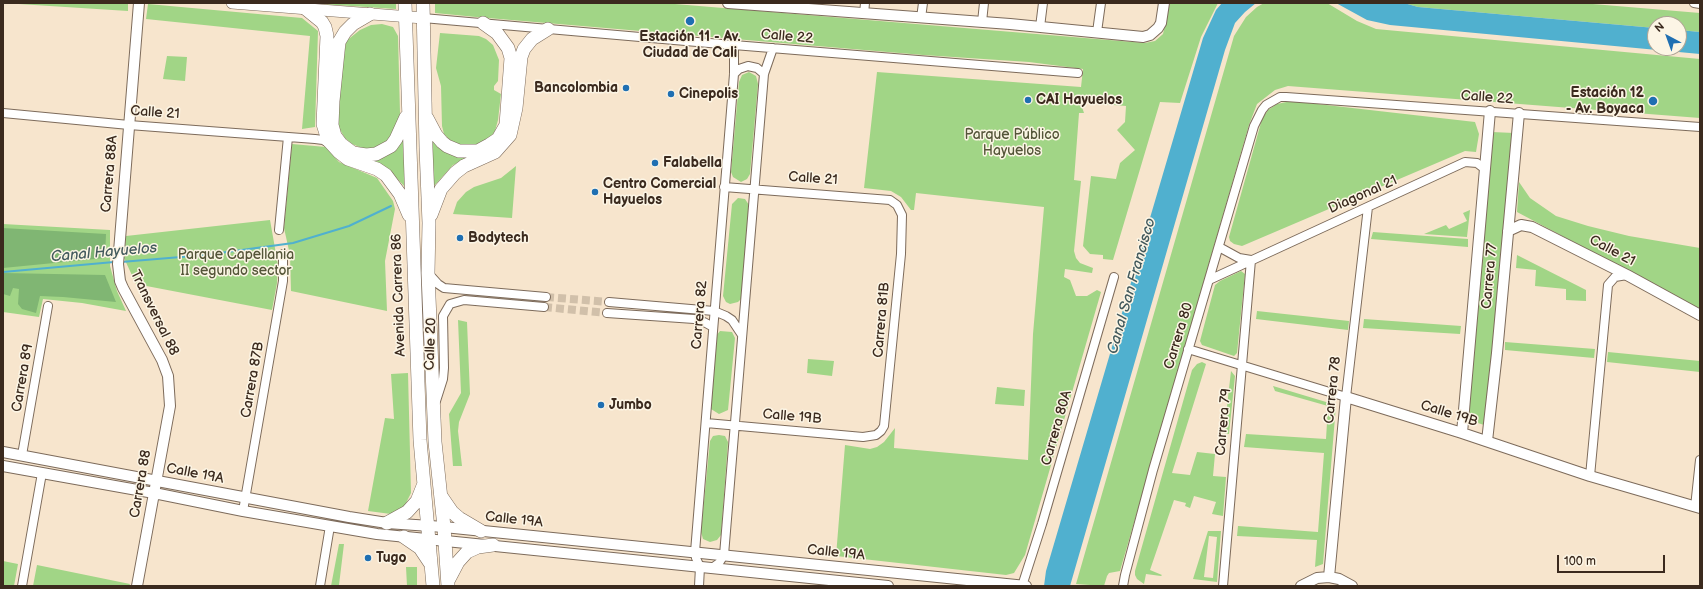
<!DOCTYPE html>
<meta charset="utf-8">
<style>
body{margin:0}
#map{position:relative;width:1703px;height:589px;overflow:hidden;background:#f7e5cd;font-family:"Balsamiq Sans",sans-serif}
canvas{display:block}
.frame{position:absolute;inset:0;border:4px solid #3b2a1e;pointer-events:none}
.north{position:absolute;left:1647px;top:16px;width:40px;height:40px;box-sizing:border-box;background:#fcf5e5;border:1px solid #afa495;border-radius:50%;rotate:319deg;font-size:11px;font-weight:700;line-height:16px;text-align:center;color:#3b2a1e}
.north::after{content:'';display:block;margin:auto;width:14px;height:18px;background:#1f6fb2;clip-path:polygon(50% 0,100% 100%,50% 72%,0 100%)}
.scale{position:absolute;left:1557px;top:555px;width:108px;height:18px;box-sizing:border-box;border:2px solid #3b2a1e;border-top:0;padding-left:5px;font-size:12px;line-height:14px;white-space:nowrap;color:#3b2a1e;-webkit-text-stroke:3px #fcf5e5;paint-order:stroke}
</style>
<div id="map">
<canvas width="1703" height="589"></canvas>
<div class="frame"></div>
<div class="north">N</div>
<div class="scale">100 m</div>
</div>
<script>
const ctx = document.querySelector('canvas').getContext('2d');
ctx.lineJoin = 'round';
function fillPath(path, color) {
  ctx.fillStyle = color;
  ctx.fill(path, 'evenodd');
}
function shape(rows) {
  const path = new Path2D();
  for (const r of rows) {
    path.moveTo(r[0], r[1]);
    for (let i = 2; i < r.length; i += 2) path.lineTo(r[i], r[i + 1]);
  }
  return path;
}
function trace(path, color, width, dash) {
  ctx.strokeStyle = color;
  ctx.lineWidth = width;
  ctx.lineCap = dash ? 'butt' : 'round';
  ctx.setLineDash(dash || []);
  ctx.stroke(path);
}
function label(font, color, halo, rows, align = 'center') {
  ctx.font = font + ' "Balsamiq Sans",sans-serif';
  ctx.lineWidth = 3;
  ctx.setLineDash([]);
  ctx.textBaseline = 'middle';
  ctx.strokeStyle = halo;
  ctx.fillStyle = color;
  for (const [text, x, y, turn = 0] of rows) {
    ctx.save();
    ctx.translate(x, y);
    ctx.rotate((+turn || 0) * Math.PI / 180);
    ctx.textAlign = isNaN(turn) ? turn : align;
    if (halo) ctx.strokeText(text, 0, 0);
    ctx.fillText(text, 0, 0);
    ctx.restore();
  }
}
const green = shape([
 [3,3,128,3,128,11],
 [306,3,396,3,396,9],
 [435,3,663,3,1145,43,1155,41,1163,34,1170,3,1218,3,1201,37,1180,103,1160,102,1113,260,1103,259,1103,255,1090,254,1083,246,1091,176,1116,179,1120,163,1135,150,1117,130,1125,122,1126,106,1101,104,1096,100,1091,99,1084,103,1082,107,1084,113,1079,113,1074,180,1081,181,1074,251,1076,258,1080,263,1093,268,1092,273,1065,269,1064,277,1070,280,1076,296,1087,296,1097,290,1101,292,1025,555,1014,573,1006,575,836,556,845,445,870,449,877,447,884,442,895,428,894,448,1028,460,1033,334,1044,207,916,193,914,210,911,210,901,197,891,191,864,188,877,72,1081,87,1083,69,1029,62,923,55,476,17,435,13],
 [1264,3,1327,3,1357,21,1376,29,1700,59,1700,118,1288,86,1275,90,1257,104,1249,125,1120,571,1109,573,1107,576,1104,586,1076,584,1234,36,1246,17,1257,7],
 [1404,3,1581,3,1700,13,1700,32,1679,30,1679,24,1655,24,1655,28,1418,7],
 [148,4,302,18,318,31,315,127,302,129,310,36,146,19],
 [382,24,393,27,398,36,400,113,399,126,388,143,373,148,362,148,352,144,345,138,339,128,336,117,346,41,360,30,371,25],
 [440,33,479,36,486,39,493,45,499,60,498,81,494,86,494,90,501,94,498,120,495,131,490,138,476,147,449,145,450,140,444,134,442,126,441,86,436,68],
 [167,56,187,57,185,81,163,79],
 [749,72,756,76,758,84,750,174,747,179,741,182,733,177,731,172,739,82,742,75],
 [1291,101,1475,122,1479,134,1476,152,1465,151,1242,246,1234,244,1230,241,1229,237,1262,119,1268,110,1277,104],
 [1492,132,1514,133,1487,426,1466,419],
 [431,138,442,150,450,154,459,157,471,157,453,165,434,186],
 [403,139,405,187,391,172,370,160],
 [292,144,326,147,339,162,377,178,393,201,395,209,385,261,387,311,291,291,290,255,284,228],
 [516,166,512,218,453,214,457,202,466,192,474,187,501,178],
 [1519,182,1530,198,1556,216,1588,226,1629,236,1700,248,1700,309,1517,212],
 [738,198,745,199,751,208,742,298,738,302,730,304,726,302,723,296,732,204],
 [1470,210,1467,237,1424,234,1446,225,1449,229,1467,221,1463,213],
 [270,220,278,265,277,283,272,310,136,284,124,258,126,236],
 [3,224,110,230,110,266,117,291,126,311,82,303,43,299,39,317,3,312],
 [1373,232,1468,239,1468,247,1371,239],
 [1517,255,1586,290,1586,301,1566,300,1566,289,1535,286,1536,270,1516,268],
 [1241,271,1245,274,1237,353,1234,356,1202,345,1200,341,1215,285,1220,281],
 [1257,311,1349,321,1348,330,1256,319],
 [1364,319,1461,326,1460,334,1363,328],
 [458,320,467,322,470,394,459,422,458,431,462,466,453,466,449,414,461,393],
 [720,331,732,332,735,338,728,410,719,414,711,409,716,336],
 [1505,342,1595,349,1594,358,1505,350],
 [1608,352,1700,361,1700,372,1607,362],
 [808,359,834,361,832,376,807,373],
 [1202,362,1206,364,1172,473,1190,475,1197,452,1215,454,1213,476,1226,477,1223,516,1212,514,1216,502,1194,496,1190,508,1185,506,1186,503,1174,500,1150,570,1162,575,1161,576,1146,574,1144,584,1137,579,1135,575,1135,571,1192,370,1197,364],
 [1231,371,1235,376,1229,434,1224,433],
 [408,373,411,493,405,505,398,511,391,514,368,511,385,418,394,419,391,374],
 [1273,386,1336,405,1323,564,1315,567,1317,540,1237,536,1238,526,1318,532,1324,453,1244,447,1246,434,1326,439,1328,406,1275,391],
 [997,387,1025,390,1024,406,995,404],
 [719,435,725,436,728,442,721,535,717,540,710,542,703,539,701,532,710,441,713,436],
 [1208,531,1221,531,1217,582,1193,579],
 [1209,536,1217,537,1213,578,1204,577],
 [339,544,344,544,339,585,331,586],
 [3,561,18,564,14,586,3,586],
 [37,565,130,584,129,586,33,586],
 [406,567,417,567,417,586,407,586]
]);
const forest = shape([
 [3,228,106,234,105,258,3,268],
 [3,273,105,275,116,302,63,297,40,296,36,313,22,309,18,304,19,289,13,288,10,296,3,294]
]);
const water = shape([
 [1222,3,1256,3,1245,12,1235,23,1225,50,1070,586,1044,586,1046,571,1203,38,1216,10],
 [1336,3,1404,3,1418,7,1655,28,1655,48,1679,48,1679,30,1700,32,1700,54,1390,25,1367,20]
]);
const stream = shape([
 [121,262,205,255,293,243,349,226,391,206],
 [3,272,114,262]
]);
const minorTunnel = shape([
 [546,297,609,302],
 [544,307,607,313]
]);
const minor = shape([
 [1694,3,1700,4],
 [864,14,865,3],
 [423,18,697,42,1078,73],
 [921,18,923,3],
 [982,22,984,3],
 [1040,27,1043,3],
 [1097,32,1101,3],
 [734,74,739,69,748,66,757,68,764,74],
 [3,113,129,125,315,139,323,140,330,144],
 [279,230,288,137],
 [1219,247,1239,258,1251,260],
 [429,274,438,284,444,288,546,297],
 [1209,280,1465,162,1477,163,1485,169],
 [609,302,714,311,726,316,732,320,742,335],
 [607,313,694,319,704,322,713,327],
 [1188,349,1346,397,1368,207],
 [436,401,443,379,444,368,443,316,450,304,464,300,544,307],
 [706,423,863,437,876,435,881,431,884,426,901,254,902,215,897,205,890,200,724,187],
 [22,455,48,306],
 [1590,476,1608,285,1615,277,1627,275],
 [1695,507,1700,460],
 [243,511,283,281,283,254],
 [712,568,719,563,724,555,764,74,773,48],
 [22,586,42,473],
 [320,586,330,526],
 [699,586,700,567,696,558,695,552,734,74,734,45],
 [1022,586,1042,524,1114,277],
 [1123,586,1125,575,1153,470,1254,126,1262,110,1266,105,1280,97,1286,97,1700,127],
 [1223,586,1251,260]
]);
const tertiary = shape([
 [728,3,1010,24,1143,37,1150,35,1158,28,1161,23,1164,3],
 [1508,231,1521,225,1532,227,1627,275,1700,315],
 [1462,433,1490,111],
 [1487,441,1497,353,1519,113],
 [3,452,349,517,387,523,444,527,1026,586],
 [3,466,154,493,243,511,377,534,888,586],
 [1329,577,1346,397,1462,433,1590,476,1700,508],
 [137,586,170,406,168,376,162,360,123,288,120,281,118,264,139,3],
 [1301,586,1317,578,1329,577,1339,579,1352,586]
]);
const secondary = shape([
 [232,3,423,18]
]);
const primary = shape([
 [405,3,420,440,433,586],
 [423,3,426,148,429,223,428,273,435,442,444,527,448,586],
 [306,9,322,22,325,27,327,36,323,124,328,140,339,152,348,159,377,169,386,175,400,194,409,215],
 [370,14,353,24,345,32,339,42,333,101,332,125,335,136,341,144,353,153,366,155,376,154,391,146,396,139,406,117],
 [427,118,436,135,442,142,447,146,459,151,478,151,489,145,498,139,506,125,511,58,508,48,497,33,483,23],
 [431,215,441,189,455,173,464,166,495,152,510,135,516,108,521,57,524,49,532,39,548,29],
 [441,496,452,512,459,518,481,531],
 [387,523,407,512,417,501,423,486],
 [404,537,420,548,430,563],
 [448,581,458,562,467,552,478,547,493,545]
]);
const markers = [
 [690,21,5,"#1f6fb2"],
 [626,88,4,"#1f6fb2"],
 [671,94,4,"#1f6fb2"],
 [1028,100,4,"#1f6fb2"],
 [1653,101,5,"#1f6fb2"],
 [655,163,4,"#1f6fb2"],
 [595,192,4,"#1f6fb2"],
 [460,238,4,"#1f6fb2"],
 [601,405,4,"#1f6fb2"],
 [368,558,4,"#1f6fb2"]
];
const poiNames = [
 ["Estación 11 - Av.",690,37,"center"],
 ["Ciudad de Cali",690,53,"center"],
 ["Bancolombia",618,88,"right"],
 ["Estación 12",1644,93,"right"],
 ["- Av. Boyaca",1644,109,"right"],
 ["Cinepolis",679,94],
 ["CAI Hayuelos",1036,100],
 ["Falabella",663,163],
 ["Centro Comercial",603,184],
 ["Hayuelos",603,200],
 ["Bodytech",468,238],
 ["Jumbo",609,405],
 ["Tugo",376,558]
];
const streetNames = [
 ["Calle 22",787,37,5],
 ["Calle 22",1487,98,4],
 ["Calle 21",155,113,4],
 ["Carrera 88A",110,174,-85],
 ["Calle 21",813,179,4],
 ["Diagonal 21",1363,195,-24],
 ["Calle 21",1612,251,28],
 ["Carrera 77",1490,276,-85],
 ["Avenida Carrera 86",399,295,-92],
 ["Transversal 88",154,313,64],
 ["Carrera 82",700,315,-85],
 ["Carrera 81B",882,320,-85],
 ["Carrera 80",1179,336,-73],
 ["Calle 20",431,344,-88],
 ["Carrera 89",23,378,-80],
 ["Carrera 87B",253,380,-80],
 ["Carrera 78",1333,390,-84],
 ["Calle 19B",1449,414,17],
 ["Calle 19B",792,417,5],
 ["Carrera 79",1224,422,-85],
 ["Carrera 80A",1057,428,-74],
 ["Calle 19A",195,474,11],
 ["Carrera 88",141,484,-80],
 ["Calle 19A",514,520,6],
 ["Calle 19A",836,553,6]
];
const parkNames = [
 ["Parque Público",1012,135],
 ["Hayuelos",1012,151],
 ["Parque Capellania",236,255],
 ["II segundo sector",236,271]
];
const waterNames = [
 ["Canal Hayuelos",104,253,-5],
 ["Canal San Francisco",1132,286,-74]
];
fillPath(green, '#a1d586');
fillPath(forest, '#80b673');
fillPath(water, '#50b0cf');
trace(stream, '#50b0cf', 2);
trace(minorTunnel, '#d1c0aa', 8, [8, 4]);
trace(minor, '#7d6b5b', 10);
trace(tertiary, '#7d6b5b', 12);
trace(secondary, '#7d6b5b', 12);
trace(primary, '#7d6b5b', 14);
trace(minor, '#fff', 8);
trace(tertiary, '#fff', 10);
trace(secondary, '#fff', 11);
trace(primary, '#fff', 13);
for (const [x, y, r, color] of markers) {
  const dot = new Path2D();
  dot.arc(x, y, r, 0, 2 * Math.PI);
  ctx.fillStyle = color;
  ctx.fill(dot);
  trace(dot, '#fcf5e5', 1.5);
}
label('bold 14px', '#3b2a1e', '#fcf5e5', poiNames, 'left');
label('14px', '#3b2a1e', '#fcf5e5', streetNames);
label('14px', '#545538', '#fcf5e5', parkNames);
label('italic 15px', '#42595c', '#fcf5e5', waterNames);
</script>
